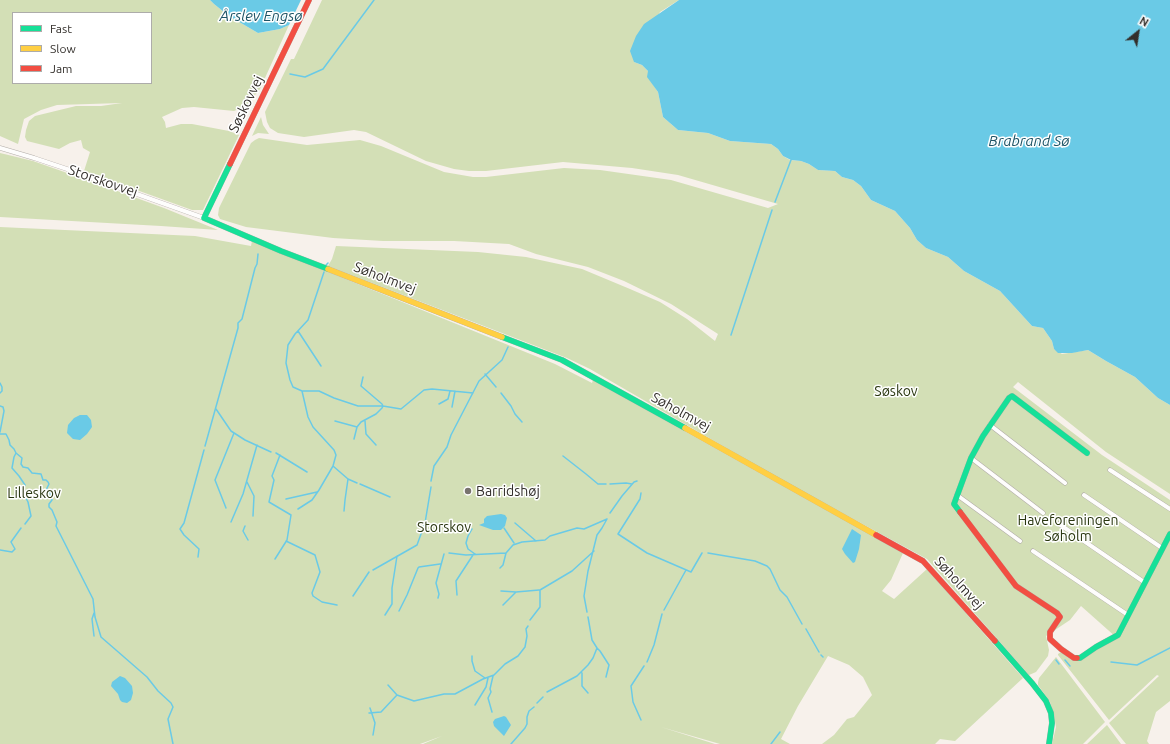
<!DOCTYPE html>
<meta charset="utf-8">
<style>
body{margin:0}
#map{position:relative;width:1170px;height:744px;overflow:hidden;background:#f7f1eb;font-family:Ubuntu,sans-serif}
canvas{display:block}
.legend{position:absolute;left:12px;top:12px;width:140px;height:72px;box-sizing:border-box;background:#fff;border:1px solid #adacaa;margin:0;padding:5px 7px;list-style:none;font-size:12px;color:#332f2b}
.legend li{display:flex;align-items:center;gap:8px;height:20px}
.legend b{width:20px;border:1px solid #adacaa}
.north{position:absolute;left:1118px;top:12px;width:40px;height:40px;-webkit-text-stroke:3px #fff;paint-order:stroke;rotate:30deg;font-size:11px;font-weight:700;line-height:16px;text-align:center;color:#332f2b}
.north::after{content:'';display:block;margin:auto;width:14px;height:18px;background:#332f2b;clip-path:polygon(50% 0,100% 100%,50% 72%,0 100%)}
</style>
<div id="map">
<canvas width="1170" height="744"></canvas>
<ul class="legend">
<li><b style="height:5px;background:#16e098"></b>Fast</li>
<li><b style="height:5px;background:#ffcf43"></b>Slow</li>
<li><b style="height:5px;background:#f24e42"></b>Jam</li>
</ul>
<div class="north">N</div>
</div>
<script>
const ctx = document.querySelector('canvas').getContext('2d');
ctx.lineJoin = 'round';
function fillPath(path, color) {
  ctx.fillStyle = color;
  ctx.fill(path, 'evenodd');
}
function shape(rows) {
  const path = new Path2D();
  for (const r of rows) {
    path.moveTo(r[0], r[1]);
    for (let i = 2; i < r.length; i += 2) path.lineTo(r[i], r[i + 1]);
  }
  return path;
}
function trace(path, color, width, dash) {
  ctx.strokeStyle = color;
  ctx.lineWidth = width;
  ctx.lineCap = dash ? 'butt' : 'round';
  ctx.setLineDash(dash || []);
  ctx.stroke(path);
}
function label(font, color, halo, rows, align = 'center') {
  ctx.font = font + ' Ubuntu,sans-serif';
  ctx.lineWidth = 3;
  ctx.setLineDash([]);
  ctx.textBaseline = 'middle';
  ctx.strokeStyle = halo;
  ctx.fillStyle = color;
  for (const [text, x, y, turn = 0] of rows) {
    ctx.save();
    ctx.translate(x, y);
    ctx.rotate((+turn || 0) * Math.PI / 180);
    ctx.textAlign = isNaN(turn) ? turn : align;
    if (halo) ctx.strokeText(text, 0, 0);
    ctx.fillText(text, 0, 0);
    ctx.restore();
  }
}
const green = shape([
 [0,0,210,0,214,4,229,16,258,33,280,29,289,25,260,89,246,106,234,111,194,107,182,108,162,117,165,122,166,128,181,124,192,124,229,131,239,135,203,210,192,210,84,171,90,152,83,148,81,140,70,143,59,149,27,141,25,137,26,130,29,121,35,116,76,106,101,106,122,103,57,105,41,110,24,119,18,144,0,136],
 [13,13,151,13,151,83,13,83],
 [322,0,679,0,660,12,634,62,642,65,648,71,648,77,658,92,663,117,678,130,708,133,730,141,771,144,778,149,783,156,790,160,801,161,809,164,818,170,835,171,842,177,853,180,861,186,871,200,895,211,910,228,917,240,926,248,948,257,964,271,1000,291,1032,326,1043,328,1052,341,1054,349,1062,354,1088,350,1106,361,1135,377,1158,398,1170,405,1170,494,1106,452,1018,382,1013,387,1102,455,1170,500,1170,701,1156,712,1147,741,1149,744,1126,744,1109,723,1159,676,1157,675,1109,720,1058,655,1058,654,1061,652,1063,653,1070,659,1075,661,1079,660,1117,638,1081,606,1070,620,1046,636,1049,650,1048,656,1036,672,1029,675,927,559,785,482,590,369,567,358,328,266,332,259,336,246,478,252,526,257,582,269,630,289,660,302,687,319,715,341,718,334,671,304,624,281,588,267,536,254,509,244,454,241,383,241,333,238,246,227,220,219,218,215,219,208,251,143,255,140,259,138,307,145,360,140,381,146,444,172,473,177,486,177,564,168,600,170,671,180,768,208,778,204,678,175,632,168,563,162,486,171,469,171,454,169,426,161,366,132,354,130,304,137,278,133,270,128,267,122,265,112,291,59,294,59],
 [261,117,263,125,269,134,258,133,252,136],
 [0,153,33,161,90,181,164,208,218,230,161,226,0,217],
 [0,227,195,236,251,246,252,241,555,364,592,383,593,380,903,553,891,580,882,591,894,599,927,569,1023,678,955,741,940,739,935,744,822,744,834,735,847,719,854,717,872,695,863,677,849,665,828,656,798,706,781,739,790,744,720,744,661,727,715,744,423,744,442,736,420,744,0,744],
 [1056,657,1105,722,1083,744,1052,744,1056,727,1054,715,1050,702,1038,685,1038,682,1039,678],
 [1107,725,1121,744,1087,744]
]);
const water = shape([
 [210,0,301,0,289,25,280,29,258,33,229,16,214,4],
 [679,0,1170,0,1170,405,1158,398,1135,377,1106,361,1088,350,1072,353,1058,353,1054,349,1052,341,1043,328,1032,326,1000,291,964,271,948,257,926,248,917,240,910,228,895,211,871,200,861,186,853,180,842,177,835,171,818,170,809,164,801,161,791,160,783,156,778,149,771,144,730,141,708,133,678,130,663,117,658,92,647,77,648,71,642,65,634,62,630,51,636,36,644,24],
 [80,415,87,415,91,420,92,427,87,434,80,440,73,439,67,433,68,425,74,418],
 [501,514,505,515,507,518,505,526,501,530,493,530,479,525,484,523,484,519,487,516],
 [852,529,861,535,859,549,855,562,853,563,845,554,842,549],
 [120,676,125,678,132,686,133,693,131,700,127,703,122,702,120,700,118,694,111,686,112,682],
 [504,716,506,717,511,725,504,736,494,726,493,722,495,719]
]);
const stream = shape([
 [290,74,305,77,323,69,374,0],
 [775,202,791,160],
 [326,265,328,263],
 [298,331,321,366],
 [731,335,772,210],
 [485,374,496,387],
 [0,383,2,387,2,391,0,393],
 [302,391,319,391,334,398,358,406,383,406,401,409,424,390,432,389,473,393],
 [501,393,511,406,515,414,522,422],
 [439,404,448,399,450,391],
 [0,406,3,407,4,411,0,432],
 [452,407,455,391],
 [216,409,231,431,245,440,271,452],
 [335,421,357,427,361,422,376,414,382,408,383,406,382,404,361,386,363,377],
 [365,421,366,434,376,445],
 [0,434,6,434,9,440,10,445,14,449,16,453,14,457,12,468,19,476,25,485,22,491,28,502,31,516,25,524],
 [354,439,357,427],
 [205,446,238,328,238,323,242,319,255,268,257,264,258,254],
 [16,453,22,458,21,464,23,467,28,468,32,473,41,474,43,480,46,480,48,482,49,484,46,490,47,492,51,493,50,497,52,500,49,504,49,507,52,510,57,522,56,526,93,599,95,617,101,637,147,677,158,691,171,703,173,707,168,719,173,744],
 [276,453,307,472],
 [563,456,586,474,598,484,606,484],
 [333,466,348,479,357,483],
 [431,481,434,466,447,447,451,435,479,381,502,360,508,347],
 [247,482,254,496,253,516],
 [360,484,390,497],
 [610,484,626,483,632,484],
 [641,493,640,499,618,534,647,553,691,572,702,553],
 [286,499,317,492],
 [226,508,215,480,234,433],
 [298,509,312,500,319,490,333,466,336,455,334,450,313,427,308,417,302,391,293,387,290,380,286,363,288,345,295,334,308,320,324,272],
 [344,511,345,500,348,479],
 [610,513,622,496,634,482,637,481],
 [231,522,243,494,257,445],
 [515,523,536,541],
 [245,526,243,531,248,540],
 [504,528,514,543],
 [472,529,468,536,466,543,468,549,475,554],
 [286,541,315,555,320,572,312,593,313,596,322,602,337,605],
 [0,550,12,552,15,549,11,542,21,528],
 [449,553,466,555,506,553],
 [708,553,755,561,767,566,770,569,780,590,787,597,802,624],
 [198,557,199,549,184,535,180,529,184,523,204,450],
 [275,559,287,540,291,515,269,502,274,480,272,476,280,455],
 [500,568,503,565,506,553,513,545,522,542,545,540,550,536,577,528,584,529,607,519],
 [373,570,417,545,425,523,431,487],
 [501,591,516,592,539,590],
 [457,595,456,581,473,555],
 [353,596,369,572],
 [438,598,439,594,436,583,444,554],
 [503,605,516,592],
 [664,610,686,570],
 [399,611,407,595,418,568,419,567,440,564],
 [587,612,584,596,588,571,597,535,602,528,607,519],
 [94,613,92,619,94,636],
 [385,615,392,604,392,588,397,556],
 [530,620,540,607,540,590,572,571,594,551],
 [806,629,819,652],
 [597,648,600,651,609,665,606,677],
 [821,655,823,657],
 [472,656,472,661,475,671,485,678],
 [1056,660,1059,664],
 [1065,660,1070,666],
 [647,662,654,645,662,614],
 [1111,662,1137,665,1170,648],
 [582,673,582,686,588,693],
 [388,685,397,695],
 [547,692,577,676,588,665,593,658,597,648,592,640,588,617],
 [537,703,543,697],
 [475,705,486,687,488,678],
 [370,708,375,723,373,735],
 [492,712,488,698,491,692,490,689,493,676],
 [369,713,381,712,397,695,414,701,444,694,455,694,483,679,494,675,505,664,518,656,525,647,527,636,526,629,528,626],
 [641,720,633,702,631,686,644,666],
 [511,744,525,728,527,724,527,717,529,711,534,707],
 [771,744,780,732]
]);
const street = shape([
 [0,148,34,158,67,169,204,218],
 [990,425,1065,483],
 [971,458,1043,513],
 [1110,470,1170,509],
 [957,495,1020,541],
 [1084,495,1162,548],
 [1059,524,1144,582],
 [1033,551,1128,615]
]);
const fast = shape([
 [230,164,204,218,281,251,328,269],
 [502,337,562,360,685,428],
 [960,512,954,504,971,458,983,436,1009,398,1012,396,1087,453],
 [995,641,1032,683,1046,701,1051,713,1052,723,1049,744],
 [1077,658,1080,658,1096,647,1118,635,1170,534]
]);
const slow = shape([
 [328,269,502,337],
 [685,428,876,535]
]);
const jam = shape([
 [230,164,309,0],
 [960,512,1016,586,1057,613,1060,617,1050,632,1050,639,1061,649,1074,658,1077,658],
 [876,535,923,561,995,641]
]);
const markers = [
 [468,491,4,"#78736e"]
];
const streetNames = [
 ["Søskovvej",246,104,-64],
 ["Storskovvej",103,181,19],
 ["Søholmvej",385,278,21],
 ["Søholmvej",681,412,29],
 ["Søholmvej",959,583,48]
];
const parkNames = [
 ["Søskov",896,391],
 ["Lilleskov",34,493],
 ["Haveforeningen",1068,520],
 ["Søholm",1068,536],
 ["Storskov",444,527]
];
const poiNames = [
 ["Barridshøj",476,491]
];
const waterNames = [
 ["Årslev Engsø",261,16],
 ["Brabrand Sø",1029,141]
];
fillPath(green, '#d3dfb6');
fillPath(water, '#6acae6');
trace(stream, '#6acae6', 1.5);
trace(street, '#b2ada8', 5);
trace(fast, '#b2ada8', 6);
trace(slow, '#b2ada8', 6);
trace(jam, '#b2ada8', 6);
trace(street, '#fefdfc', 4);
trace(fast, '#16e098', 5.5);
trace(slow, '#ffcf43', 5.5);
trace(jam, '#f24e42', 5.5);
for (const [x, y, r, color] of markers) {
  const dot = new Path2D();
  dot.arc(x, y, r, 0, 2 * Math.PI);
  ctx.fillStyle = color;
  ctx.fill(dot);
  trace(dot, '#fff', 1.5);
}
label('14px', '#332f2b', '#fff', streetNames);
label('14px', '#2a3710', '#fff', parkNames);
label('14px', '#332f2b', '#fff', poiNames, 'left');
label('italic 15px', '#1e5466', '#fff', waterNames);
</script>
